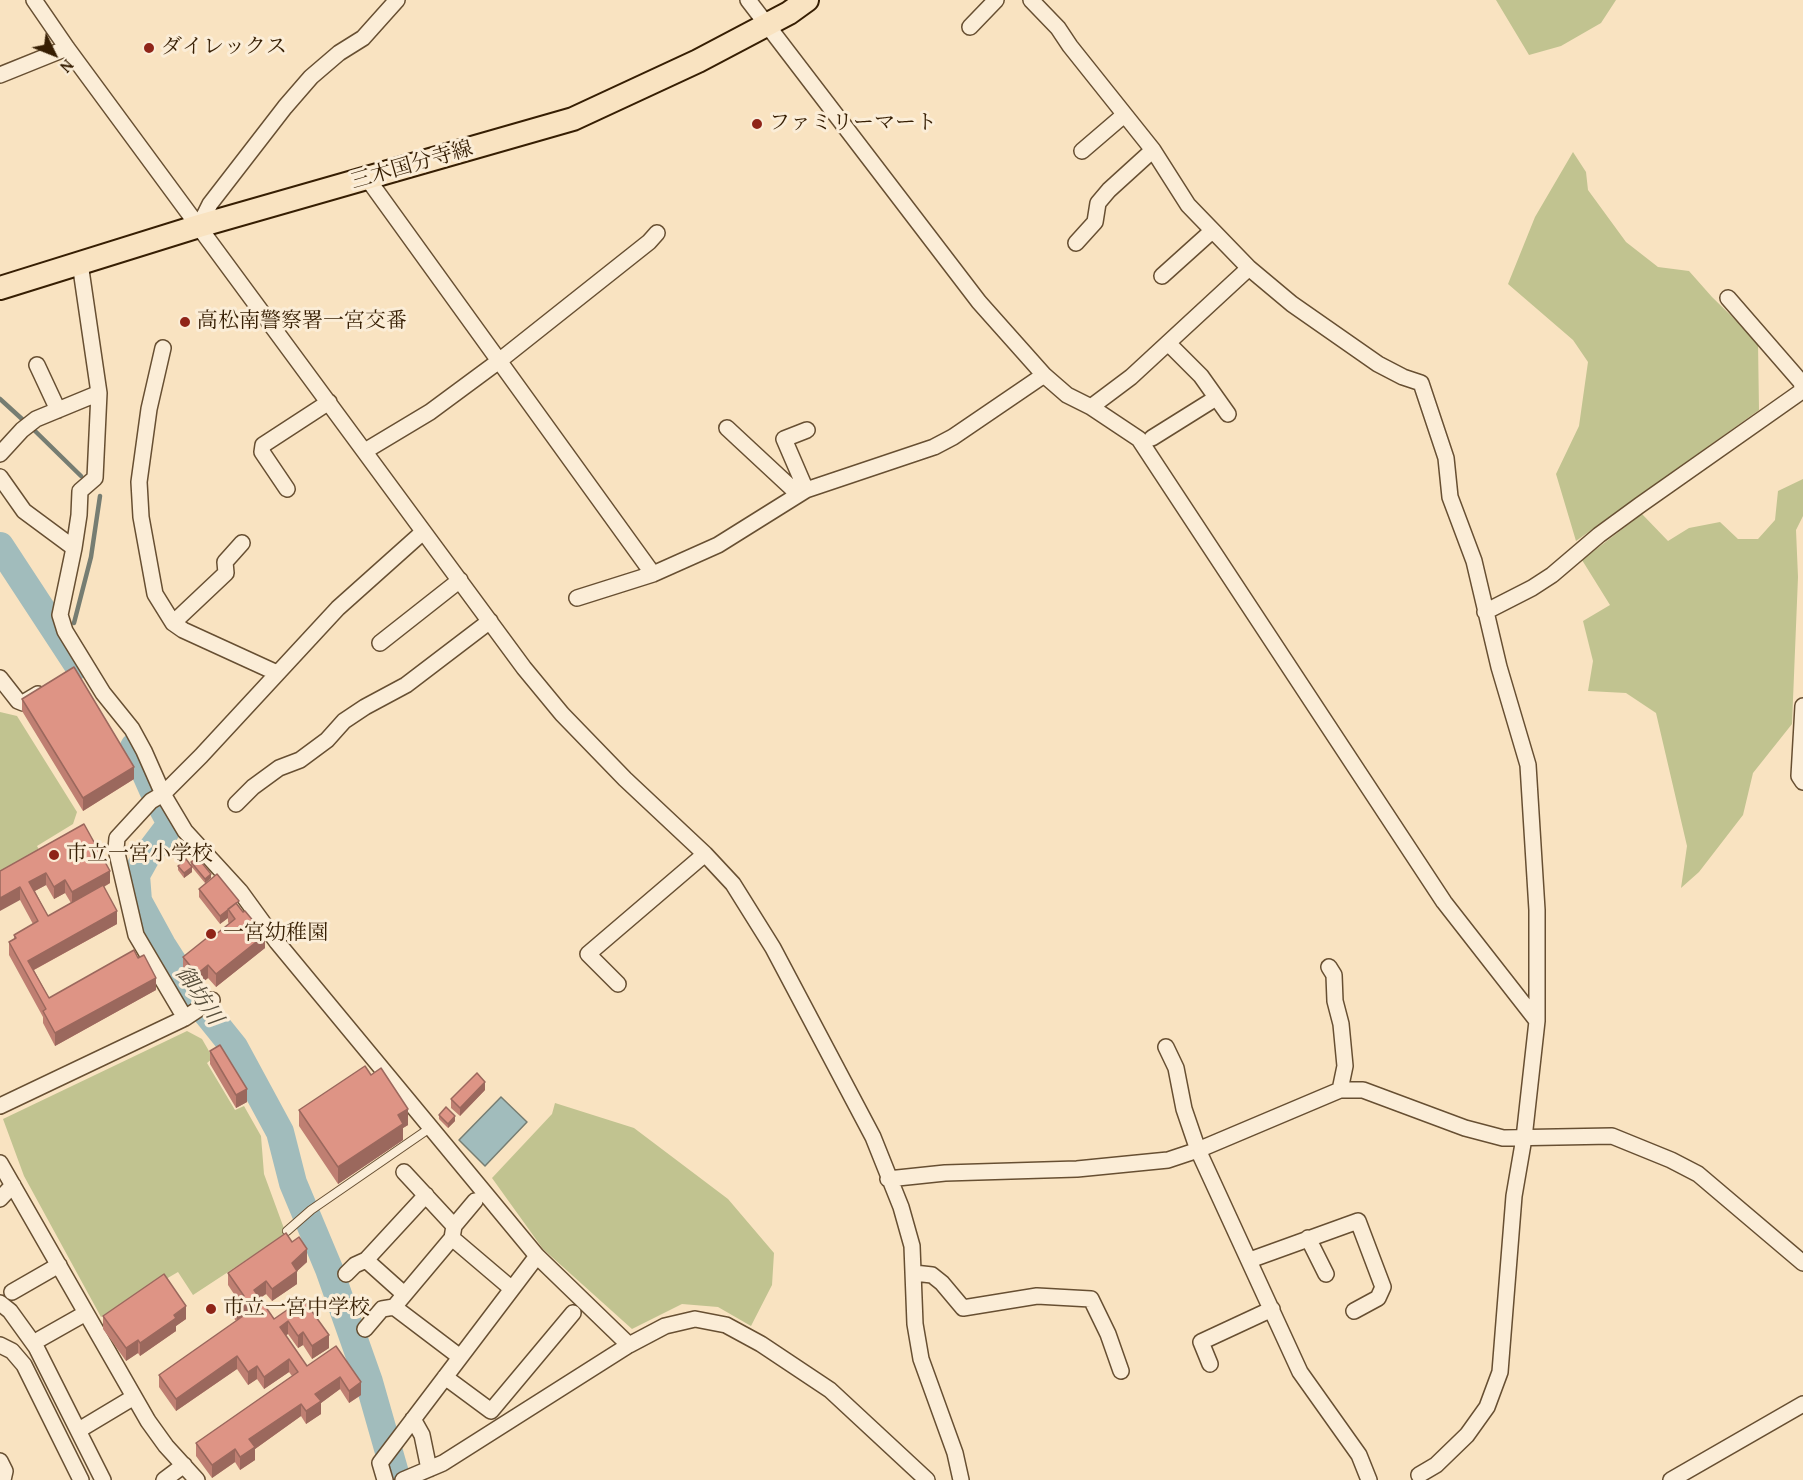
<!DOCTYPE html>
<meta charset="utf-8">
<style>
body{margin:0}
#map{position:relative;width:1803px;height:1480px;overflow:hidden;background:#f9e3c1;font-family:"Gentium Book Plus",serif}
canvas{display:block}
.north{position:absolute;left:24px;top:24px;width:60px;height:60px;-webkit-text-stroke:4px #fbedd7;paint-order:stroke;rotate:133deg;font-size:16px;font-weight:700;line-height:24px;text-align:center;color:#361e03}
.north::after{content:'';display:block;margin:auto;width:21px;height:27px;background:#361e03;clip-path:polygon(50% 0,100% 100%,50% 72%,0 100%)}
</style>
<div id="map">
<canvas width="1803" height="1480"></canvas>
<div class="north">N</div>
</div>
<script>
const ctx = document.querySelector('canvas').getContext('2d');
ctx.lineJoin = 'round';
function fillPath(path, color) {
  ctx.fillStyle = color;
  ctx.fill(path, 'evenodd');
}
function shape(rows) {
  const path = new Path2D();
  for (const r of rows) {
    path.moveTo(r[0], r[1]);
    for (let i = 2; i < r.length; i += 2) path.lineTo(r[i], r[i + 1]);
  }
  return path;
}
function trace(path, color, width, dash) {
  ctx.strokeStyle = color;
  ctx.lineWidth = width;
  ctx.lineCap = dash ? 'butt' : 'round';
  ctx.setLineDash(dash || []);
  ctx.stroke(path);
}
function label(font, color, halo, rows, align = 'center') {
  ctx.font = font + ' "Gentium Book Plus","Noto Serif JP",serif';
  ctx.lineWidth = 6;
  ctx.setLineDash([]);
  ctx.textBaseline = 'middle';
  ctx.strokeStyle = halo;
  ctx.fillStyle = color;
  for (const [text, x, y, turn = 0] of rows) {
    ctx.save();
    ctx.translate(x, y);
    ctx.rotate((+turn || 0) * Math.PI / 180);
    ctx.textAlign = isNaN(turn) ? turn : align;
    if (halo) ctx.strokeText(text, 0, 0);
    ctx.fillText(text, 0, 0);
    ctx.restore();
  }
}
const green = shape([
 [1496,0,1616,0,1601,23,1561,46,1529,55],
 [1573,152,1586,172,1588,190,1626,242,1658,267,1689,271,1712,297,1758,342,1759,410,1576,541,1556,474,1579,426,1588,362,1573,340,1508,284,1535,217],
 [1803,479,1803,516,1796,530,1798,577,1792,724,1753,773,1743,815,1699,872,1681,888,1687,846,1656,713,1626,693,1588,691,1593,661,1583,621,1610,605,1582,560,1642,514,1668,541,1689,528,1720,522,1738,539,1758,539,1775,520,1778,491],
 [0,712,17,716,77,812,73,824,37,846,42,855,0,878],
 [187,1031,202,1039,213,1058,207,1063,235,1110,244,1106,261,1136,264,1174,286,1234,193,1295,178,1272,101,1317,24,1176,3,1119],
 [555,1103,634,1128,728,1199,774,1253,772,1285,751,1326,718,1307,682,1304,632,1329,543,1249,492,1178,552,1114]
]);
const water = shape([
 [501,1097,527,1122,485,1166,459,1140,501,1097]
]);
const stream = shape([
 [0,399,22,419],
 [33,429,81,476],
 [74,623,91,557,100,496],
 [171,824,177,831]
]);
const river = shape([
 [0,546,78,665],
 [134,747,153,790,171,824,146,857,136,875,138,901,162,945,201,1006,234,1047,280,1132,293,1183,329,1269,369,1382,397,1480]
]);
const lane = shape([
 [287,1231,311,1210,430,1128]
]);
const street = shape([
 [34,0,67,48,524,668,562,714,625,779,705,854,733,884,773,948,873,1137,901,1207,912,1246,915,1324,921,1359,955,1453,961,1480],
 [748,0,979,302,1044,375,1067,395,1091,407,1139,439,1444,902,1537,1021,1524,1138,1514,1196,1500,1372,1487,1407,1467,1435,1436,1465,1419,1475],
 [1031,0,1058,28,1070,46,1153,150,1188,205,1249,268,1292,304,1378,364,1403,377,1421,383,1446,458,1450,497,1474,561,1499,667,1528,765,1537,910,1537,1021],
 [970,27,996,0],
 [0,75,67,48],
 [1082,151,1124,115],
 [367,178,653,574],
 [199,226,210,204,285,107,311,77,339,53,363,38,397,0],
 [1076,243,1095,222,1098,203,1109,190,1153,150],
 [80,263,99,393,95,478,80,491,79,515,74,548,60,615,65,631,103,693,132,729,144,751,163,794,185,831,240,891,277,942,537,1256,629,1345],
 [1162,276,1212,231],
 [1728,298,1801,382,1803,392],
 [1168,343,1201,376,1228,414],
 [163,348,149,409,139,482,141,517,155,594,173,623,183,630,277,673],
 [37,365,58,410],
 [1091,407,1131,377,1249,268],
 [727,428,798,494],
 [1152,438,1216,398],
 [365,451,430,412,499,361,649,242,657,233],
 [0,454,22,430,36,419,99,393],
 [0,477,24,511,74,548],
 [287,489,262,452,263,445,329,402],
 [806,490,784,439,807,430],
 [577,598,653,574,718,545,806,490,934,447,953,437,1044,375],
 [1485,612,1532,588,1552,575,1599,535,1640,505,1802,391],
 [173,623,226,573,225,562,242,543],
 [380,643,460,580],
 [0,678,18,701,23,703,38,694],
 [1803,706,1799,776,1803,782],
 [236,804,253,787,279,768,300,760,327,740,344,721,365,707,406,685,490,621],
 [1329,967,1334,975,1335,1001,1341,1024,1345,1066,1340,1090],
 [618,984,588,954,705,854],
 [185,1018,212,1000],
 [1166,1047,1176,1068,1184,1109,1198,1150,1300,1372,1359,1455,1369,1480],
 [0,1106,185,1018,136,935,116,849,117,838,151,801,163,794,201,756,338,608,423,532],
 [0,1163,148,1421,166,1446,197,1480],
 [404,1172,454,1226,452,1238],
 [888,1179,945,1173,1077,1169,1168,1160,1198,1150,1340,1090,1363,1090,1465,1128,1503,1138,1612,1136,1671,1160,1698,1174,1803,1263],
 [0,1199,13,1185],
 [454,1226,475,1201],
 [1308,1238,1326,1274],
 [366,1260,404,1294],
 [1250,1260,1358,1221,1383,1287,1378,1298,1354,1311],
 [914,1273,932,1275,942,1283,963,1308,1037,1296,1091,1299,1108,1334,1121,1371],
 [346,1274,355,1265,366,1260,426,1195],
 [12,1292,59,1265],
 [0,1303,10,1311,36,1347,103,1480],
 [365,1329,382,1309,394,1307],
 [40,1339,86,1313],
 [0,1345,12,1351,24,1365,81,1480],
 [460,1357,394,1307,452,1238,512,1289],
 [1210,1364,1201,1342,1272,1309],
 [445,1377,491,1411,573,1313],
 [413,1419,422,1435,429,1469],
 [84,1427,134,1397],
 [0,1461,5,1471,3,1480],
 [164,1480,184,1465],
 [385,1480,380,1463,537,1256],
 [403,1480,443,1463,629,1345,665,1326,695,1319,726,1325,761,1344,830,1390,927,1480],
 [1671,1480,1803,1404]
]);
const primary = shape([
 [0,288,199,226,573,119,698,61,789,13,807,0]
]);
const wall = shape([
 [22,699,134,779,83,811,22,711],
 [84,824,110,883,104,887,117,924,34,970,49,998,156,990,55,1046,43,1023,43,1017,9,955,9,942,14,939,14,935,33,924,20,900,0,871],
 [46,885,54,899,65,893,71,903,48,916,35,891],
 [191,862,211,878,205,883,191,866],
 [178,866,192,872,184,878,178,870],
 [199,889,239,906,265,948,216,987,208,978,197,987,183,969,183,957,210,939,229,924,228,922,228,918,220,924,199,897],
 [210,1051,247,1102,236,1108,210,1064],
 [485,1090,460,1116,451,1108,451,1099],
 [299,1110,408,1125,403,1128,403,1140,338,1184,299,1126],
 [439,1115,455,1121,448,1128,439,1119],
 [292,1242,307,1262,297,1271,297,1284,272,1301,266,1294,260,1298,274,1319,303,1299,329,1348,312,1359,303,1345,298,1348,288,1334,286,1335,307,1366,336,1346,361,1395,349,1403,340,1389,321,1403,321,1414,306,1424,301,1416,255,1449,255,1460,240,1470,235,1462,212,1478,196,1456,196,1443,292,1376,289,1372,264,1389,257,1379,248,1385,237,1369,176,1411,159,1387,159,1375,236,1321,233,1317,233,1304,238,1300,228,1285,228,1273],
 [103,1316,186,1319,176,1326,176,1331,140,1356,138,1353,126,1361,103,1329]
]);
const shadedWall = shape([
 [134,767,134,779,83,811,83,798],
 [192,867,192,872,184,878,184,873],
 [110,871,110,883,72,904,72,892],
 [46,873,46,885,29,894,29,882],
 [211,874,211,878,205,883,205,879],
 [65,880,65,893,54,899,54,887],
 [20,887,20,900,0,911,0,898],
 [228,910,228,918,220,924,220,916],
 [117,911,117,924,28,973,28,961],
 [265,935,265,948,216,987,216,974],
 [208,965,208,978,197,987,197,974],
 [156,978,156,990,55,1046,55,1033],
 [485,1082,485,1090,460,1116,460,1108],
 [247,1089,247,1102,236,1108,236,1095],
 [408,1109,408,1125,403,1128,403,1140,338,1184,338,1167,398,1115],
 [455,1116,455,1121,448,1128,448,1124],
 [307,1249,307,1262,295,1273,297,1271,297,1284,272,1301,272,1289,292,1263],
 [266,1281,266,1294,254,1302,254,1290],
 [249,1302,249,1315,237,1323,237,1310],
 [186,1306,186,1319,176,1326,176,1331,140,1356,140,1343,174,1315],
 [288,1321,288,1334,280,1339,280,1327],
 [303,1332,303,1345,298,1348,298,1336],
 [329,1335,329,1348,312,1359,312,1346],
 [138,1340,138,1353,126,1361,126,1348],
 [237,1356,237,1369,176,1411,176,1399],
 [289,1359,289,1372,264,1389,264,1377],
 [257,1366,257,1379,248,1385,248,1372],
 [340,1377,340,1389,321,1403,321,1414,306,1424,306,1411,315,1394],
 [361,1382,361,1395,349,1403,349,1391],
 [301,1404,301,1416,255,1449,255,1460,240,1470,240,1457,249,1439],
 [235,1449,235,1462,212,1478,212,1465]
]);
const building = shape([
 [74,667,134,767,83,798,22,699,74,667],
 [84,824,110,871,72,892,65,880,54,887,46,873,29,882,48,916,103,885,117,911,28,961,49,998,134,950,138,958,144,955,156,978,55,1033,43,1011,46,1009,9,942,16,938,14,935,38,921,20,887,0,898,0,871,84,824],
 [197,857,211,874,205,879,191,862,197,857],
 [186,859,192,867,184,873,178,866,186,859],
 [217,874,239,901,220,916,199,889,217,874],
 [236,903,243,912,245,911,265,935,216,974,208,965,197,974,183,957,208,937,210,939,235,919,228,909,236,903],
 [220,1045,247,1089,236,1095,210,1051,220,1045],
 [365,1066,371,1075,381,1068,408,1109,398,1115,403,1124,338,1167,299,1110,365,1066],
 [477,1073,485,1082,460,1108,451,1099,477,1073],
 [446,1107,455,1116,448,1124,439,1115,446,1107],
 [286,1233,292,1242,299,1237,307,1249,292,1263,297,1271,272,1289,266,1281,254,1290,274,1319,303,1299,329,1335,312,1346,303,1332,298,1336,288,1321,280,1327,307,1366,336,1346,361,1382,349,1391,340,1377,315,1394,321,1401,306,1411,301,1404,249,1439,255,1447,240,1457,235,1449,212,1465,196,1443,298,1372,289,1359,264,1377,257,1366,248,1372,237,1356,176,1399,159,1375,253,1309,249,1302,237,1310,233,1304,244,1296,228,1273,286,1233],
 [164,1274,186,1306,174,1315,176,1318,140,1343,138,1340,126,1348,103,1316,164,1274]
]);
const markers = [
 [149,48,6,"#8f2418"],
 [757,124,6,"#8f2418"],
 [185,322,6,"#8f2418"],
 [54,855,6,"#8f2418"],
 [211,934,6,"#8f2418"],
 [211,1309,6,"#8f2418"]
];
const poiNames = [
 ["ダイレックス",161,48],
 ["ファミリーマート",769,124],
 ["高松南警察署一宮交番",197,322],
 ["市立一宮小学校",66,855],
 ["一宮幼稚園",223,934],
 ["市立一宮中学校",223,1309]
];
const streetNames = [
 ["三木国分寺線",412,166,-16]
];
const waterNames = [
 ["御坊川",198,996,56]
];
fillPath(green, '#c1c390');
fillPath(water, '#a1bcbc');
trace(water, '#767d72', 1.5);
trace(stream, '#767d72', 4.5);
trace(river, '#a1bcbc', 28);
trace(lane, '#674f32', 10);
trace(street, '#674f32', 18);
trace(primary, '#361e03', 26);
trace(lane, '#fbedd7', 8);
trace(street, '#fbedd7', 15);
trace(primary, '#f9e3c1', 22);
fillPath(wall, '#bf7f72');
fillPath(shadedWall, '#9b685d');
fillPath(building, '#de9485');
trace(building, '#9b685d', 1.5);
for (const [x, y, r, color] of markers) {
  const dot = new Path2D();
  dot.arc(x, y, r, 0, 2 * Math.PI);
  ctx.fillStyle = color;
  ctx.fill(dot);
  trace(dot, '#fbedd7', 2);
}
label('21px', '#361e03', '#fbedd7', poiNames, 'left');
label('21px', '#361e03', '#fbedd7', streetNames);
label('italic 22px', '#564d3a', '#fbedd7', waterNames);
</script>
